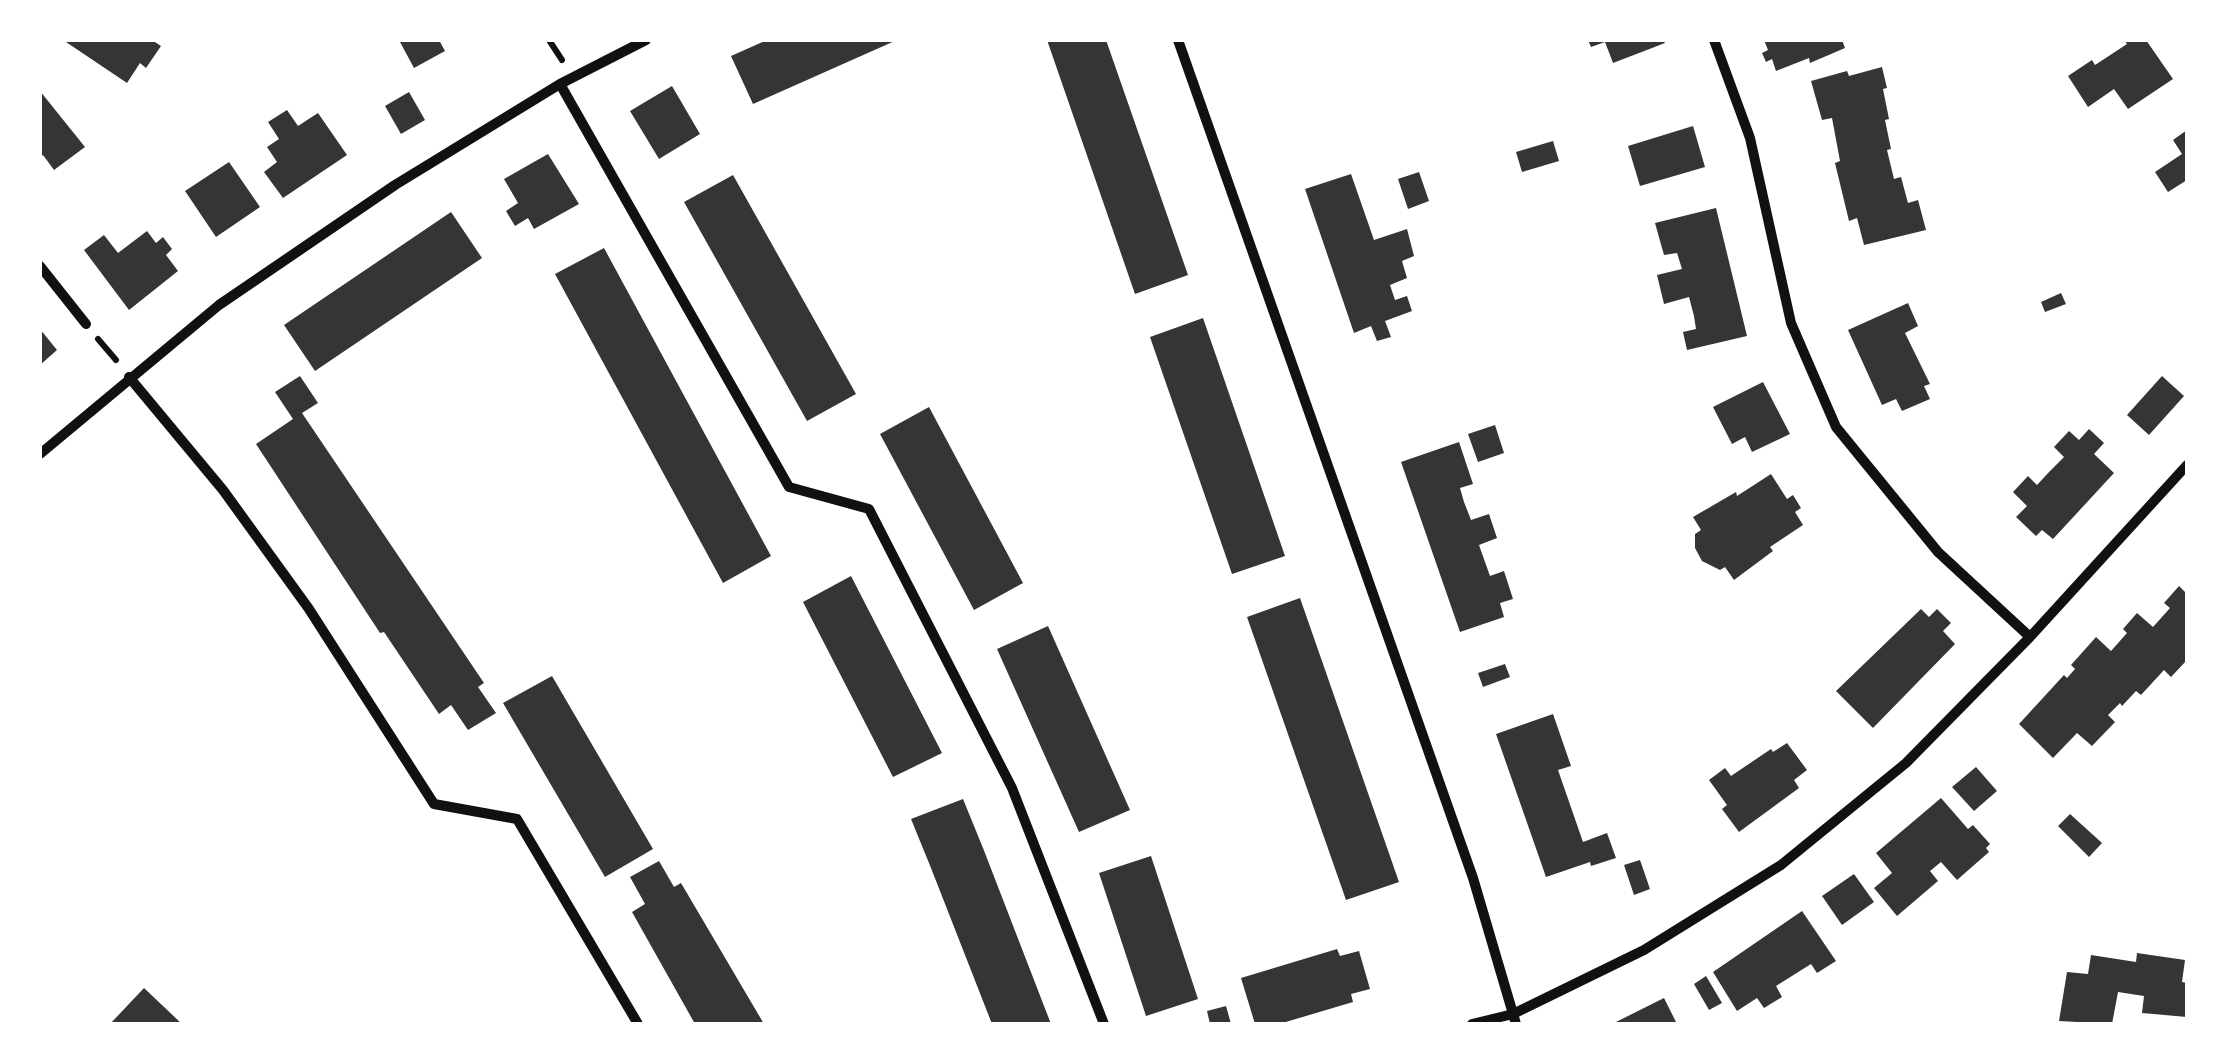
<!DOCTYPE html>
<style>
body{margin:0}
#map{position:relative;width:2227px;height:1064px;overflow:hidden;background:#fff;font-family:Inter,sans-serif}
canvas{display:block}
.frame{position:absolute;inset:0;border:42px solid #fff;pointer-events:none}
</style>
<div id="map">
<canvas width="2227" height="1064"></canvas>
<div class="frame"></div>
</div>
<script>
const ctx = document.querySelector('canvas').getContext('2d');
ctx.lineJoin = 'round';
function fillPath(path, color) {
  ctx.fillStyle = color;
  ctx.fill(path, 'evenodd');
}
function shape(rows) {
  const path = new Path2D();
  for (const r of rows) {
    path.moveTo(r[0], r[1]);
    for (let i = 2; i < r.length; i += 2) path.lineTo(r[i], r[i + 1]);
  }
  return path;
}
function trace(path, color, width, dash) {
  ctx.strokeStyle = color;
  ctx.lineWidth = width;
  ctx.lineCap = dash ? 'butt' : 'round';
  ctx.setLineDash(dash || []);
  ctx.stroke(path);
}
const building = shape([
 [63,40,152,40,161,46,146,68,140,63,127,83],
 [403,40,439,40,445,51,414,68,400,42],
 [767,40,897,40,753,104,731,56],
 [1047,40,1106,40,1188,275,1135,294],
 [1588,40,1663,40,1665,43,1613,63,1605,42,1591,47],
 [1764,40,1842,40,1845,48,1810,63,1809,58,1776,71,1772,59,1766,62,1762,53,1768,50],
 [2124,40,2146,40,2173,79,2128,109,2114,89,2088,107,2068,76,2092,60,2095,65,2127,44],
 [1882,67,1887,88,1883,89,1889,119,1885,120,1891,149,1887,150,1894,179,1901,177,1908,203,1918,200,1926,230,1864,245,1857,218,1849,221,1835,163,1840,161,1832,118,1822,120,1811,81,1847,71,1849,76],
 [672,86,700,134,659,159,630,111],
 [40,91,85,147,54,170,43,155,40,158],
 [409,92,425,120,401,134,385,106],
 [287,110,298,126,318,113,347,155,283,198,264,172,277,162,267,147,279,139,268,122],
 [1693,126,1705,167,1640,186,1628,146],
 [2187,130,2187,180,2168,192,2155,172,2182,154,2173,140],
 [1553,141,1559,161,1522,172,1516,152],
 [548,154,579,204,534,229,528,218,515,226,506,211,518,203,504,179],
 [229,162,260,207,216,237,185,191],
 [1419,172,1429,201,1408,209,1398,179],
 [1351,174,1374,240,1407,229,1414,256,1402,261,1407,278,1390,285,1395,300,1407,296,1412,311,1385,321,1391,337,1377,341,1371,326,1354,333,1305,189],
 [733,175,856,394,807,421,684,202],
 [1716,208,1747,336,1687,350,1683,332,1696,329,1694,316,1689,297,1664,304,1657,275,1682,269,1677,253,1664,255,1655,223],
 [451,212,482,258,315,371,284,325],
 [147,231,156,243,163,237,172,249,166,255,178,271,129,310,84,250,104,235,118,253],
 [604,248,771,556,723,583,555,274],
 [2061,293,2066,304,2045,312,2041,302],
 [1908,303,1918,326,1905,333,1930,384,1924,386,1930,399,1902,411,1896,399,1882,405,1848,330],
 [1203,318,1285,556,1232,574,1150,337],
 [40,329,57,350,40,365],
 [300,376,318,403,302,413,484,683,478,687,496,713,468,730,451,705,439,714,384,632,380,633,256,444,293,419,275,392],
 [2162,376,2184,396,2149,435,2127,415],
 [1763,382,1790,434,1752,452,1745,437,1732,444,1713,407],
 [929,407,1023,583,974,610,880,434],
 [1495,425,1504,453,1478,462,1468,434],
 [2089,429,2104,443,2094,454,2114,473,2053,539,2042,530,2036,536,2016,517,2027,506,2013,492,2028,476,2037,485,2050,471,2064,457,2054,447,2069,431,2079,440],
 [1459,442,1473,484,1460,488,1464,502,1471,520,1489,514,1497,538,1479,545,1490,576,1504,571,1513,599,1500,603,1504,617,1460,632,1401,462],
 [1771,474,1787,499,1793,495,1801,508,1795,512,1803,525,1770,547,1773,551,1734,580,1725,567,1720,570,1702,561,1695,548,1695,534,1701,530,1693,517,1736,492,1737,496],
 [851,576,942,753,893,777,803,602],
 [2179,586,2187,594,2187,660,2171,677,2164,670,2141,695,2136,691,2122,706,2120,703,2108,715,2115,722,2092,746,2077,733,2053,758,2019,724,2064,675,2067,678,2075,669,2071,665,2096,637,2111,651,2127,633,2123,629,2137,613,2153,627,2170,608,2164,603],
 [1300,598,1399,882,1346,900,1247,617],
 [1921,609,1929,617,1937,609,1951,623,1943,631,1955,644,1873,728,1836,691],
 [1048,626,1130,810,1079,832,997,649],
 [1505,664,1510,677,1483,687,1478,673],
 [552,676,653,849,605,877,503,703],
 [1553,714,1571,766,1558,770,1583,842,1607,833,1616,858,1591,866,1590,862,1546,877,1496,734],
 [1787,743,1807,770,1794,780,1799,788,1739,832,1722,809,1727,805,1709,780,1725,768,1731,776,1771,749,1773,752],
 [1976,767,1997,791,1974,811,1952,787],
 [1941,798,1968,829,1973,825,1990,844,1986,848,1989,852,1957,880,1941,862,1930,871,1938,881,1897,916,1874,888,1892,873,1876,853],
 [963,799,983,848,1051,1024,992,1024,931,868,911,819],
 [2070,814,2102,843,2089,857,2058,826],
 [1151,856,1198,999,1146,1016,1099,873],
 [1640,860,1650,889,1634,895,1624,865],
 [659,861,674,887,681,883,764,1024,695,1024,632,912,645,904,630,877],
 [1854,874,1874,902,1842,925,1822,896],
 [1802,911,1836,961,1817,973,1811,964,1776,986,1782,997,1764,1008,1757,998,1737,1011,1713,972],
 [1337,949,1340,956,1359,951,1370,989,1351,994,1353,1002,1279,1024,1255,1024,1241,978],
 [2137,953,2185,960,2182,982,2187,983,2187,1017,2142,1013,2144,996,2118,992,2112,1024,2059,1021,2067,972,2088,974,2091,955,2136,962],
 [1706,976,1722,1003,1709,1010,1694,984],
 [144,988,182,1024,110,1024],
 [1664,998,1677,1024,1612,1024],
 [1226,1006,1231,1024,1210,1024,1207,1011]
]);
const path = shape([
 [549,40,562,60],
 [98,339,116,360]
]);
const minor = shape([
 [1178,40,1473,878,1516,1024],
 [1714,40,1750,138,1791,323,1836,427,1938,552,2030,637],
 [560,84,789,487,869,509,1012,788,1104,1024],
 [40,266,86,324],
 [129,377,223,490,309,609,434,804,517,819,638,1024],
 [40,454,219,305,395,185,560,84,646,40],
 [1472,1024,1513,1014,1644,950,1781,865,1906,763,2030,637,2187,465]
]);
fillPath(building, '#353535');
trace(path, '#111', 6);
trace(minor, '#111', 10);
</script>
